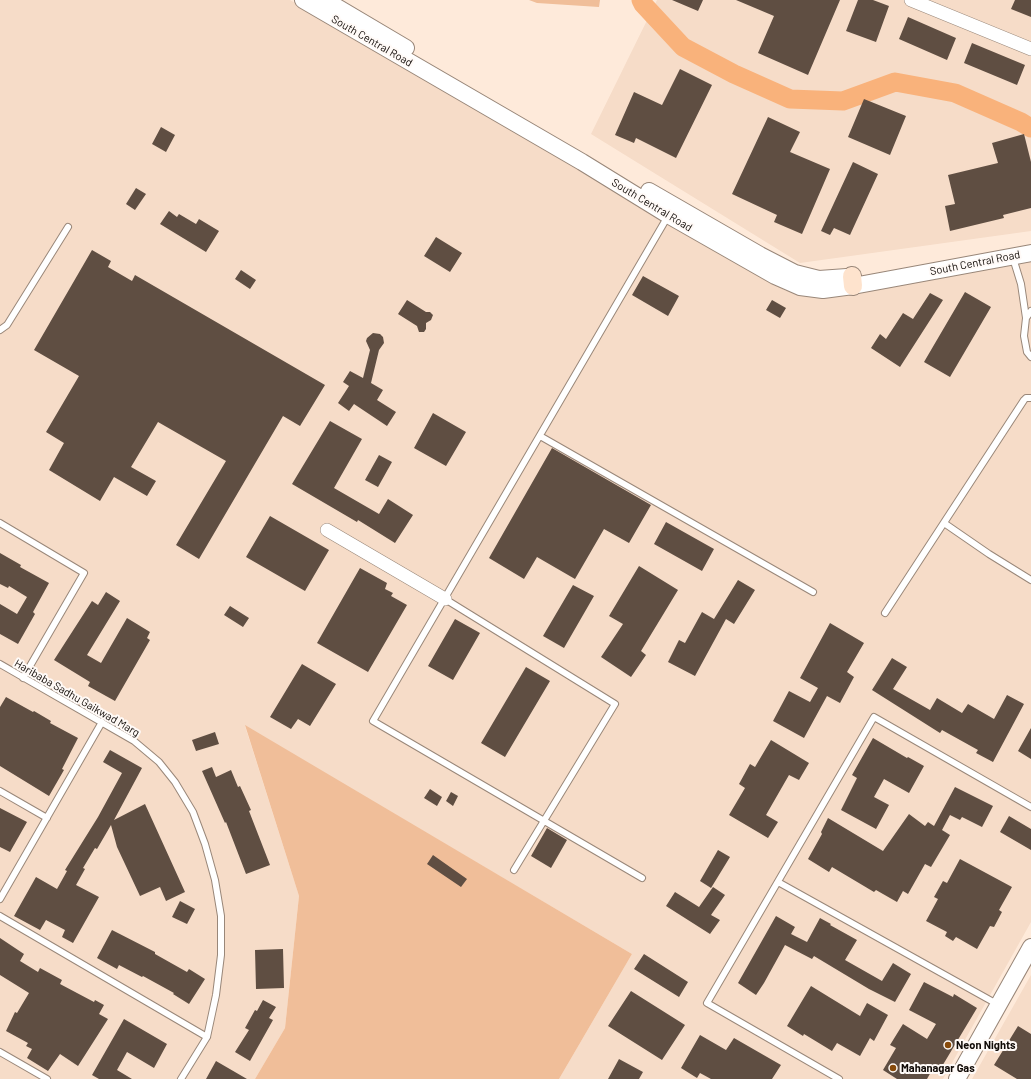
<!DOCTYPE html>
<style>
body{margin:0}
canvas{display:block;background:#feeada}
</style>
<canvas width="1031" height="1079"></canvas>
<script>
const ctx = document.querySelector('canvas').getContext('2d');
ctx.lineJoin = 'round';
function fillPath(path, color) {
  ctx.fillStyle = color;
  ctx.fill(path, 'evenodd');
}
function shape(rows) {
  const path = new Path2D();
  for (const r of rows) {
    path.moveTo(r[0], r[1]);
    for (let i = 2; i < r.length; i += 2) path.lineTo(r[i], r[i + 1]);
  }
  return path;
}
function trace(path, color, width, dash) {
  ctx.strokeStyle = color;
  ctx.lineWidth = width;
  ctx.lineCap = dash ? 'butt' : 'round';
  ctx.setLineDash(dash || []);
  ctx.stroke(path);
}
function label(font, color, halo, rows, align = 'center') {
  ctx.font = font + ' Barlow,sans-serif';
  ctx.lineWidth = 4;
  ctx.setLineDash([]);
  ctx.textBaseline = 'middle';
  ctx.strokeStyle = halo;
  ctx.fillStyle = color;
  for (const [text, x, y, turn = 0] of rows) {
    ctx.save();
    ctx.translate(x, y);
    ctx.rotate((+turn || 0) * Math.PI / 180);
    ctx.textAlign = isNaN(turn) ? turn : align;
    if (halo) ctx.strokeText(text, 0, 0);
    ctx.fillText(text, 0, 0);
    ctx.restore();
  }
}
const built = shape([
 [0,0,290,0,786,291,1031,253,1031,922,943,1079,559,1079,632,954,245,726,299,896,285,1028,255,1079,0,1079],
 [657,0,1031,0,1031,231,800,263,591,134],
 [1031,975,1031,1079,972,1079]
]);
const green = shape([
 [529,0,600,0,599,7,537,3],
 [245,725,632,954,559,1079,255,1079,285,1028,299,896]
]);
const river = shape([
 [641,0,643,4,683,47,734,74,790,99,843,101,895,82,955,93,1021,122,1031,128]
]);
const building = shape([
 [672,0,703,0,698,11],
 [736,0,840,0,808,75,758,53,774,16],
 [858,0,873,0,889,6,876,42,846,31],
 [1015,0,1031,0,1031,17,1011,9],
 [908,17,956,38,947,60,899,39],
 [972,43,1025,65,1017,85,964,63],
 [680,69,712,85,676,158,636,138,634,143,615,135,634,92,662,105],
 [864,99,906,116,890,155,848,137],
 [768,117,800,132,790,152,830,169,802,234,774,222,777,215,732,194],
 [161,127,175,135,166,152,152,144],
 [1024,134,1031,162,1031,208,1003,215,1004,218,950,231,945,206,955,204,948,175,998,163,992,143],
 [853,162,878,174,850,235,834,228,830,235,821,231],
 [136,188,146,194,135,210,126,204],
 [169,211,177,217,179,214,196,224,199,219,219,231,206,252,160,224],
 [436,237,462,253,450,272,424,256],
 [92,250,111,261,108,267,132,281,135,275,325,385,300,426,283,416,199,559,176,545,226,461,158,422,131,467,156,481,147,496,114,477,100,501,49,470,64,443,46,432,79,376,34,350],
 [241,270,256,280,250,289,235,279],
 [643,276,679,296,668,316,632,295],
 [965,292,991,307,950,377,924,362],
 [930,293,943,300,900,367,871,348,880,334,886,339,903,313,913,319],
 [407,300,426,312,430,312,433,315,431,320,426,323,426,329,424,332,419,332,417,326,398,314],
 [772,300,786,308,780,318,766,310],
 [373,333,380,334,383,337,384,343,379,350,371,383,383,390,377,400,396,412,387,426,354,404,349,411,338,403,349,386,343,382,350,371,363,378,370,350,366,341,367,338],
 [433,413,466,432,446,466,414,448],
 [330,421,362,439,334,488,379,514,388,499,413,515,395,543,358,520,357,522,292,484],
 [552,448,651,505,629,543,604,529,575,579,537,557,524,579,489,558],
 [379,455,392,462,378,487,365,480],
 [270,516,329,550,305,591,246,557],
 [666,522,714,549,702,571,654,544],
 [0,553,21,565,20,567,49,583,33,612,35,614,18,644,0,634,0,604,17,614,27,597,9,586,8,588,0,584],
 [639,566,678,590,641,651,646,655,631,677,601,657,623,624,609,616],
 [360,568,387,583,385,589,393,593,391,596,407,605,368,672,317,643],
 [738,580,755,590,734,624,726,619,695,676,668,662,679,640,685,643,702,612,714,619],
 [573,585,594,596,564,648,543,636],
 [106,592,120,601,87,655,101,663,127,618,150,632,147,638,150,640,115,701,88,686,90,682,54,660,92,601,98,605],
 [230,606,249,618,243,627,224,615],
 [455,619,480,633,453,680,428,666],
 [830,623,864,643,847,672,854,677,840,703,827,696,804,738,773,721,789,691,810,702,818,688,800,678],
 [892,658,907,667,893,689,930,710,937,698,962,713,968,704,994,719,1007,695,1024,704,993,762,976,753,978,750,942,730,940,733,872,690],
 [302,664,336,684,310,726,298,719,291,729,270,717],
 [526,667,550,681,505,757,481,743],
 [6,697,33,712,34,711,51,721,50,723,78,738,62,769,64,770,49,796,0,766,0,707],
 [1031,728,1031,759,1018,751],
 [215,732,219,744,196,751,192,740],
 [873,738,907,758,908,757,924,766,909,793,884,779,874,797,889,805,876,829,841,810,857,778,852,775],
 [771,740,809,763,799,780,789,775,766,815,778,822,768,838,729,815,745,788,739,784,750,764,755,767],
 [110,750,142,768,114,820,145,804,185,892,166,901,160,887,140,896,117,847,111,825,97,849,95,848,83,868,85,869,76,885,99,897,73,943,62,937,65,930,46,920,40,930,14,916,36,877,57,889,67,871,65,870,98,817,122,773,103,762],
 [212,767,216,777,231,770,238,787,240,786,251,810,249,811,270,865,246,874,226,822,225,823,202,771],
 [955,787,993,806,982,827,962,817,960,820,950,815,942,830,950,835,931,867,925,864,908,894,903,891,897,902,876,890,874,892,832,867,829,872,808,859,822,834,821,832,828,818,883,851,909,814,925,826,928,822,934,826],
 [430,789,442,797,437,806,424,798],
 [451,792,458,796,453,806,446,801],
 [0,808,27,822,10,852,0,847],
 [1009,816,1031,829,1031,850,1000,832],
 [547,828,567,840,551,868,531,856],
 [718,850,730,857,711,888,700,881],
 [433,855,467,879,461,887,427,864],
 [960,859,1012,887,999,910,1002,912,994,927,990,926,977,949,956,937,953,941,945,936,947,932,926,921,938,899,934,897,943,881,947,883],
 [713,887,725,895,711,915,720,920,710,934,666,906,675,892,699,907],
 [180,901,195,909,187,924,172,917],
 [776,916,795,927,791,934,807,942,820,918,831,924,830,925,857,940,845,960,882,981,893,963,911,974,895,1002,869,989,814,956,812,959,785,945,764,983,756,995,738,983],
 [112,930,155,952,155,954,187,972,189,969,205,979,189,1004,173,994,174,993,143,976,142,977,119,965,117,969,97,958],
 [0,938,24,954,20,961,38,972,40,968,62,980,60,984,94,1002,95,1000,104,1005,99,1014,108,1019,78,1066,60,1054,48,1071,27,1058,32,1049,26,1046,28,1043,6,1031,15,1012,17,1013,29,993,0,975],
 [283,949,284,988,256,989,255,950],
 [644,954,688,982,679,997,634,969],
 [924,982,953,997,954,994,977,1008,938,1073,932,1070,927,1079,897,1079,883,1070,896,1048,890,1045,903,1024,927,1039,936,1024,909,1010],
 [811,986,860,1016,867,1003,888,1015,874,1041,870,1038,860,1056,837,1043,832,1051,804,1034,803,1036,787,1026],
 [631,991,685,1025,662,1060,608,1026],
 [263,1000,276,1007,269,1018,273,1020,250,1061,235,1052,249,1030,245,1028,255,1010,257,1011],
 [124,1019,167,1044,154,1068,127,1052,117,1070,132,1079,99,1079,92,1075],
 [1018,1026,1031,1034,1031,1079,1017,1079,994,1065],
 [700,1035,726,1050,734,1038,781,1065,772,1079,711,1079,700,1073,697,1078,681,1068],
 [619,1059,643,1072,639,1079,608,1079],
 [216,1061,247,1079,206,1079]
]);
const service = shape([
 [1013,258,1021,284,1026,318],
 [1031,311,1026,318,1024,336,1027,352,1031,357],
 [0,330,7,325,68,227],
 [540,436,813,592],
 [0,523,84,573,23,678],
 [944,523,989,554,1031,580],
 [445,599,615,704,514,870],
 [885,613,1024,400,1026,398,1031,398],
 [0,664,134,741,159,762,175,782,193,812,205,844,215,880,221,916,221,955,216,995,207,1037,181,1079],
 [0,791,47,818],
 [642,878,373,721,668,216],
 [778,882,997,1004],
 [0,899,102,722],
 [0,916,207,1037],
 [0,1052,47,1079],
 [839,1079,707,1003,874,717,1031,807]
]);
const minor = shape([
 [911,0,1031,49],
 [327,530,445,599]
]);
const tertiary = shape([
 [303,0,582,162,668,215,775,276,800,287,823,290,853,286,1031,253],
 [325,0,406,48],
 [649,191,760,255,795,273,819,279,847,277],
 [957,1079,1031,947]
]);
const secondary = shape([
 [852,276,853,286]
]);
const markers = [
 [948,1045,4,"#874a0a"],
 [893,1068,4,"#874a0a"]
];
const streetNames = [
 ["South Central Road",372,41,30],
 ["South Central Road",652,205,31],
 ["South Central Road",975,263,-11],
 ["Haribaba Sadhu Gaikwad Marg",77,698,30]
];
const poiNames = [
 ["Neon Nights",956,1045],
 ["Mahanagar Gas",901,1068]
];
fillPath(built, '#f6dcc8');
fillPath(green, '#f0be99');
trace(river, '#f9b27b', 19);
fillPath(building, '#5f4e42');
trace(service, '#998779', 8);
trace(minor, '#998779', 14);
trace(tertiary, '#998779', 18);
trace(secondary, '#998779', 20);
trace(service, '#fff', 6);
trace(minor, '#fff', 13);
trace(tertiary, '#fff', 16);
trace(secondary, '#fee3cd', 18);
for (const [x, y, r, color] of markers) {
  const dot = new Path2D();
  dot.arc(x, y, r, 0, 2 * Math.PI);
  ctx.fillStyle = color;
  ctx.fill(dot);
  trace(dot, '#fffaf7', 1.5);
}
label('11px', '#100a06', '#fffaf7', streetNames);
label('bold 11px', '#100a06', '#fffaf7', poiNames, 'left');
</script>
